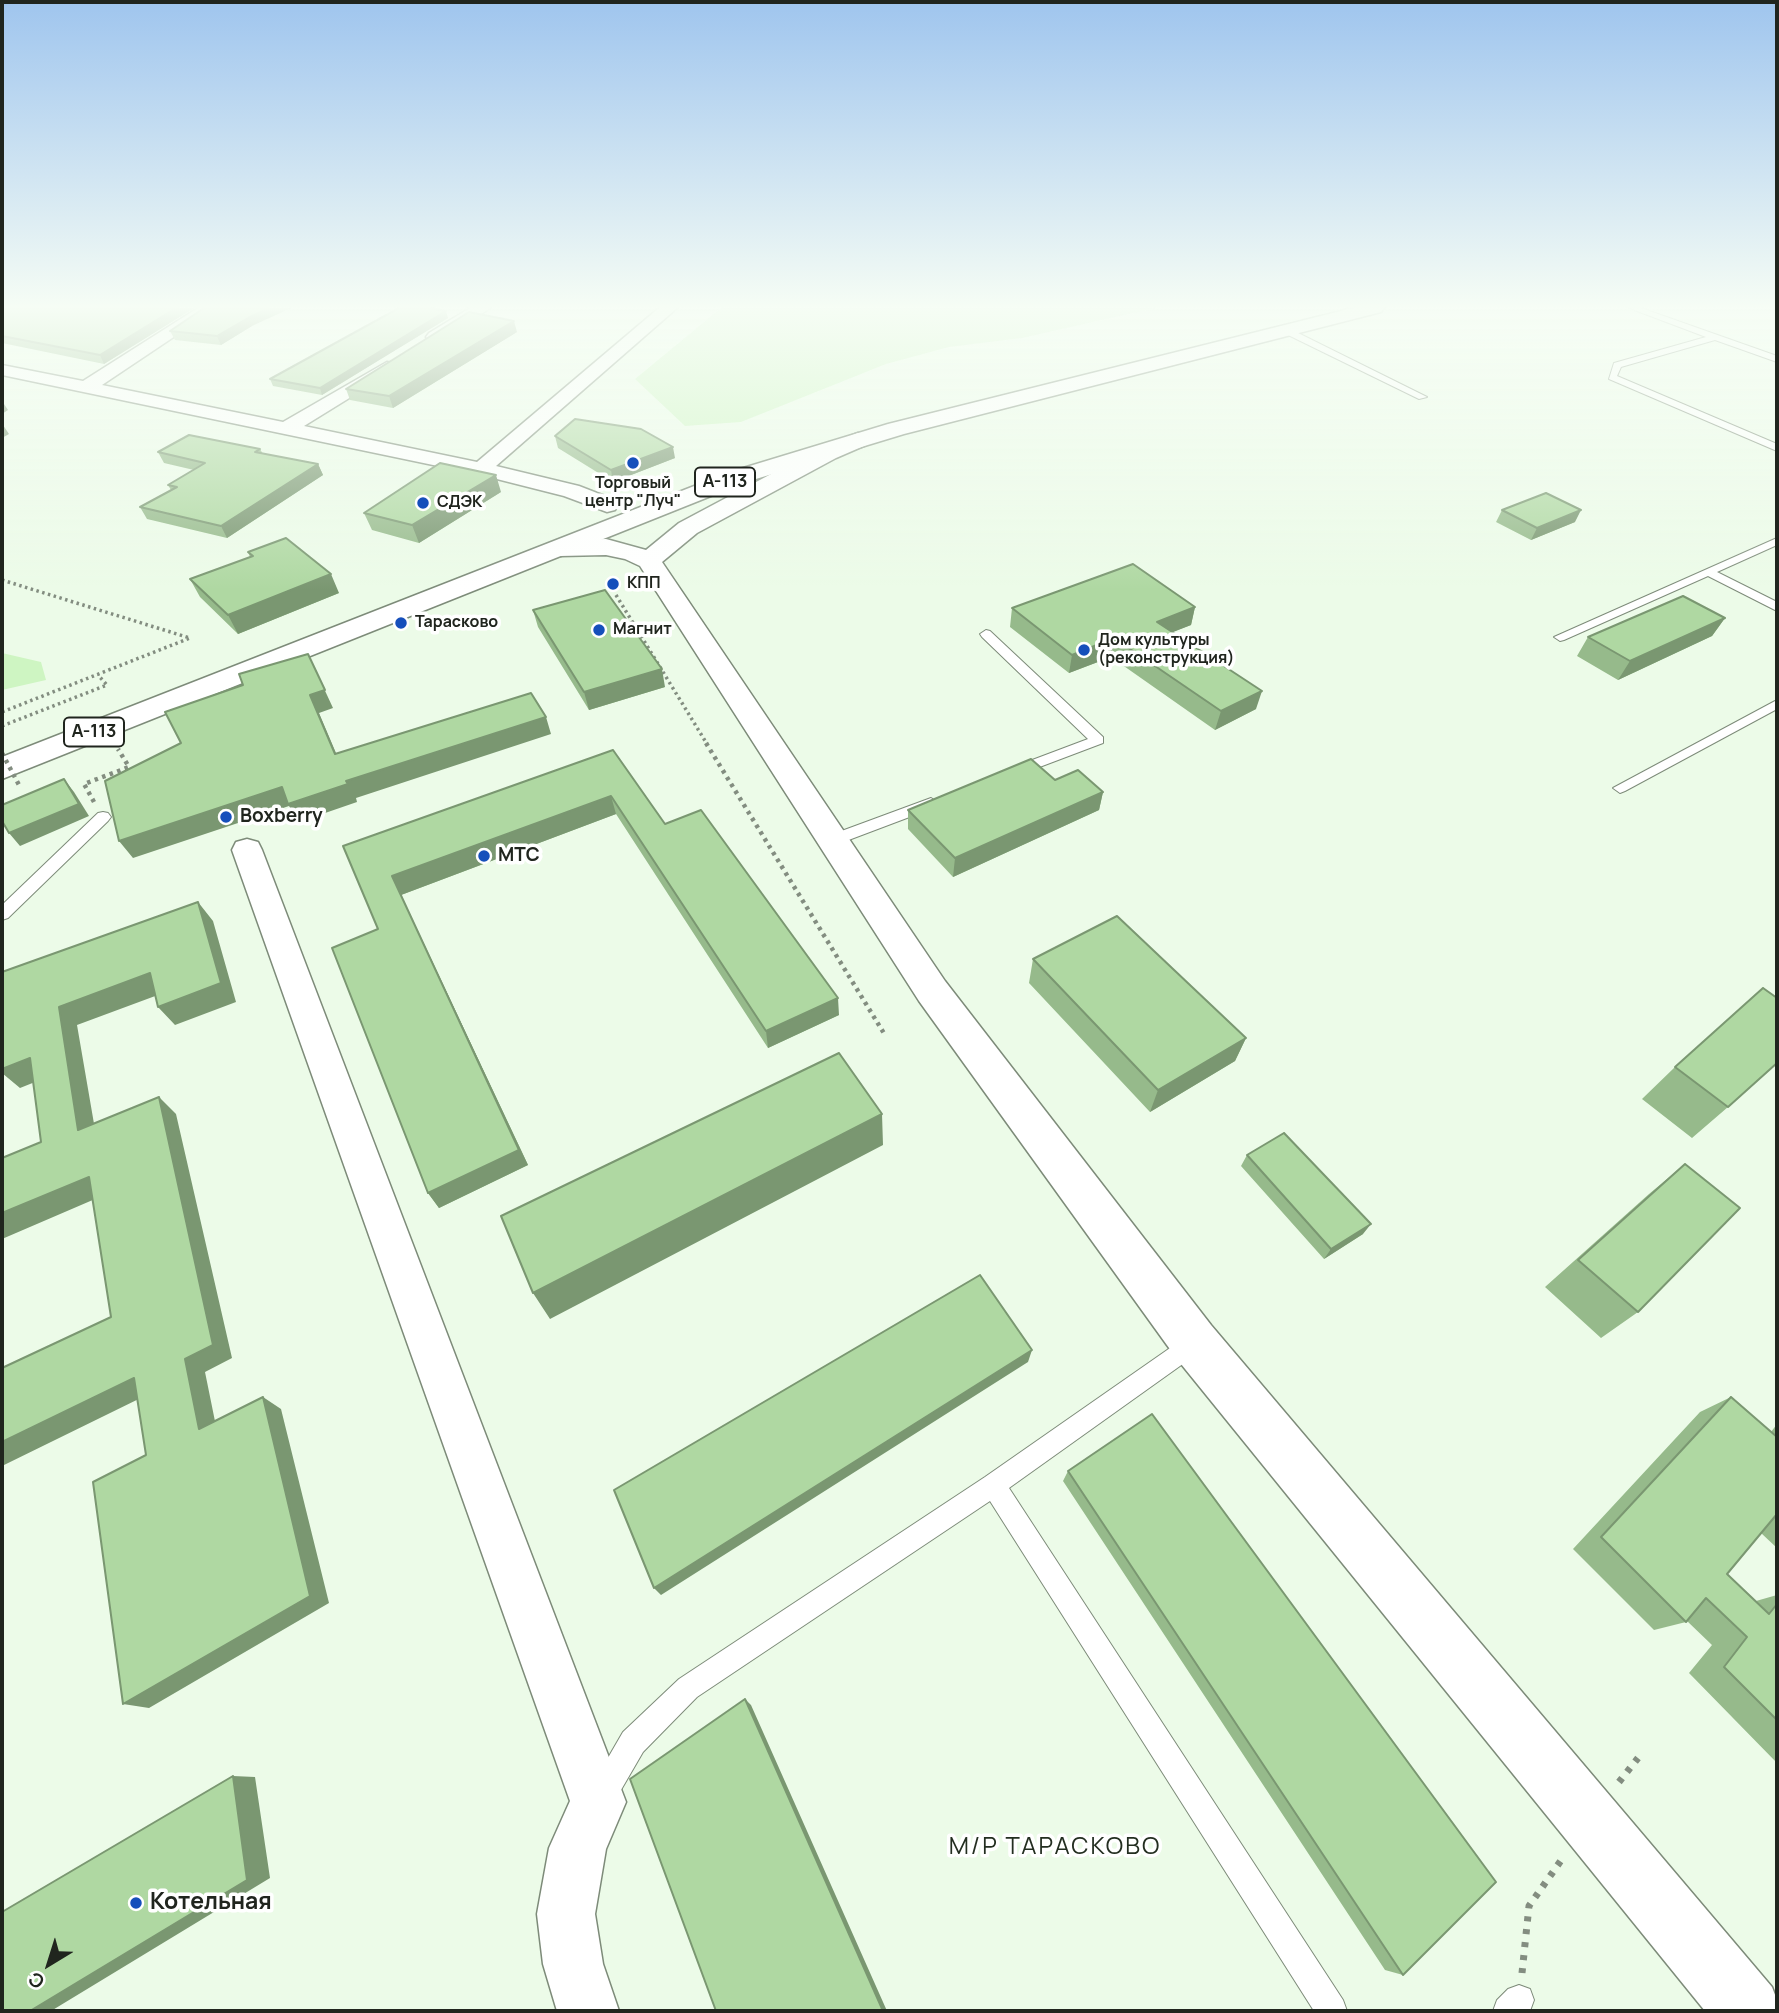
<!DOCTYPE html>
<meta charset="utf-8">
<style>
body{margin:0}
#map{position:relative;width:1779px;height:2013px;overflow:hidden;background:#ecfbe8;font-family:Manrope,sans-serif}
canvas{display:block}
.frame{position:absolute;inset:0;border:4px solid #20251e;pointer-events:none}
.north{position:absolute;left:14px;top:1929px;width:70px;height:70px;-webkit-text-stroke:5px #fff;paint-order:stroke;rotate:218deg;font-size:19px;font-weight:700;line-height:28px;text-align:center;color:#20251e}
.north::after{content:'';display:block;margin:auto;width:24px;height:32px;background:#20251e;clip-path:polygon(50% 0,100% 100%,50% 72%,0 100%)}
</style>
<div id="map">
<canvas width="1779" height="2013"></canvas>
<div class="frame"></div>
<div class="north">С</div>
</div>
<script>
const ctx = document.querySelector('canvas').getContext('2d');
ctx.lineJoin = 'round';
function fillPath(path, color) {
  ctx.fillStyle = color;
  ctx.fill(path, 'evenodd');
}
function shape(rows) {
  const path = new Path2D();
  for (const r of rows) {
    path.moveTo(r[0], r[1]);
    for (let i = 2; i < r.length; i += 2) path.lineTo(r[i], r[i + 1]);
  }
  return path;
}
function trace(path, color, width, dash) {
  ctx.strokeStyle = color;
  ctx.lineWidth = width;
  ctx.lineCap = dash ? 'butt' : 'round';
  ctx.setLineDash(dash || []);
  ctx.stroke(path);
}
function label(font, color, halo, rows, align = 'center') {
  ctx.font = font + ' Manrope,sans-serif';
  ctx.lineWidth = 7;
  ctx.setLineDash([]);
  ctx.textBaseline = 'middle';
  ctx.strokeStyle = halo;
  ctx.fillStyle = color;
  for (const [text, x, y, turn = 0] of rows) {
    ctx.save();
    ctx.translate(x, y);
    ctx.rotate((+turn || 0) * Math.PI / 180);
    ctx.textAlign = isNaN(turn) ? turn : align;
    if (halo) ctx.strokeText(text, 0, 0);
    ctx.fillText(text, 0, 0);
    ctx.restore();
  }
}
const green = shape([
 [721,308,1155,308,1022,338,949,347,886,364,741,422,685,426,635,379],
 [2,653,41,662,46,680,2,690]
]);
const pathFar2 = shape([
 [2,580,190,638,2,712],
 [616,595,707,744],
 [2,726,107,685,98,675]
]);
const pathFar1 = shape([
 [706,743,885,1035],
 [94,802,84,784,129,767,118,749]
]);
const path = shape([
 [1619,1782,1638,1758],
 [1522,1973,1529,1906,1562,1859]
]);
const lane = shape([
 [1629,308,1641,308,1777,356,1777,362,1715,340,1621,367,1617,376,1777,444,1777,451,1609,379,1614,363,1706,337,1629,308],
 [1282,328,1288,328,1427,397,1419,399,1282,332,1282,328],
 [1777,538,1777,545,1717,572,1777,602,1777,611,1708,576,1564,640,1560,641,1554,637,1777,538],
 [986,630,990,631,1103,737,1103,743,1021,774,1011,774,1009,771,1011,768,1088,739,982,637,980,634,986,630],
 [1777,700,1777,709,1625,791,1620,793,1613,788,1777,700],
 [931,798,938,803,936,807,838,844,828,844,825,840,828,836,931,798],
 [103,812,108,813,111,817,108,821,8,918,2,920,2,905,98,813,103,812],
 [1193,1332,1201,1335,1204,1343,1201,1351,1009,1488,1343,2000,1347,2011,1314,2011,990,1501,697,1697,643,1752,614,1802,604,1806,594,1802,590,1792,594,1782,623,1732,679,1679,985,1477,1193,1332],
 [1519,1985,1530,1989,1534,2000,1530,2011,1493,2011,1497,2000,1508,1989,1519,1985]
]);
const street = shape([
 [198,308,217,308,102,385,283,422,387,362,393,363,396,367,393,371,304,426,477,462,659,308,677,308,496,466,579,486,615,500,618,505,615,510,607,512,564,496,481,475,2,375,2,365,83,381,198,308],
 [470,308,490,308,441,341,429,341,426,337,429,333,470,308],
 [247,839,258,842,262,850,626,1802,606,1849,595,1914,603,1964,619,2011,557,2011,543,1964,537,1914,549,1848,570,1801,232,850,236,842,247,839]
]);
const secondary = shape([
 [858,433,866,435,869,440,866,445,836,458,697,533,662,562,945,981,1211,1325,1772,1987,1777,2000,1777,2011,1705,2011,1177,1359,919,1001,640,566,625,559,606,555,560,556,551,553,547,548,551,543,560,540,606,539,646,550,679,523,820,448,858,433]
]);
const highway = shape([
 [1353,308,1384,308,1381,312,904,434,746,482,2,779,2,757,730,472,888,424,1353,308]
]);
const pathBridge = shape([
 [2,753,19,785]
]);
const wall = shape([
 [2,308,194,308,104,364,2,343],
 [448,318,322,395,273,386,270,379],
 [252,326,221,345,175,340,170,331],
 [517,332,393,408,350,400,346,389],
 [555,436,675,458,613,482,558,448],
 [260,449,263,454,318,464,323,475,227,538,147,519,140,507,171,490,168,485,194,470,164,463,158,452],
 [501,492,419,543,372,530,364,513],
 [1502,510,1575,522,1531,540,1496,522],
 [248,552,339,593,238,634,200,597,190,579,250,557],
 [1195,607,1191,625,1172,632,1256,709,1215,730,1111,657,1069,673,1010,627,1012,608],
 [533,610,665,687,589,710,538,627],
 [1725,618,1712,636,1618,680,1577,656,1588,637],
 [613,750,665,824,839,1015,768,1048,616,814,401,895,528,1165,439,1208,428,1193,378,929,343,846],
 [1103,792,1099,810,953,877,908,829,908,810],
 [1033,959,1246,1038,1235,1061,1150,1112,1029,983],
 [1675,1067,1728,1107,1692,1138,1642,1099],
 [1247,1155,1363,1234,1324,1259,1241,1166],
 [1685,1164,1638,1312,1601,1338,1545,1287,1649,1194],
 [1731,1397,1771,1432,1777,1424,1777,1548,1761,1533,1727,1574,1756,1601,1777,1595,1777,1763,1689,1673,1712,1645,1687,1621,1686,1622,1654,1630,1573,1549,1700,1412],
 [1068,1471,1403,1975,1385,1970,1063,1481]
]);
const shadedWall = shape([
 [176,308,194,308,104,364,100,355],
 [269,308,291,308,252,326,221,345,217,336,248,318],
 [446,311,448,318,322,395,320,388],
 [514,321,517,332,393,408,389,396],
 [2,401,8,410,2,414],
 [2,425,3,425,9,434,2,438],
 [673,447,675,458,613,482,611,470],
 [318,464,323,475,227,538,221,526],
 [496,475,501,492,419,543,412,525],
 [1581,510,1575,522,1531,540,1537,528],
 [331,574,339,593,238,634,228,615],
 [1195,607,1191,625,1153,640,1157,622],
 [1725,618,1712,636,1618,680,1630,661],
 [1114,638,1111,657,1069,673,1072,655],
 [308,654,333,708,319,713,344,772,335,754,310,695],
 [662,669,665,687,589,710,584,692],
 [1262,691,1256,709,1215,730,1221,711],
 [546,717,551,734,356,798,357,802,299,822,289,806,133,858,119,841,282,787,346,781],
 [64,779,74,792,89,816,20,846,9,833],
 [1103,792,1099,810,953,877,955,858],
 [611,796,616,814,401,895,528,1165,439,1208,428,1193,392,876],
 [198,902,213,921,236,1002,175,1025,158,1007],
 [150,973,166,992,77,1025,98,1147,78,1130,59,1007],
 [838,998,839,1015,768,1048,766,1031],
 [1246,1038,1235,1061,1150,1112,1158,1090],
 [30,1058,50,1076,20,1088,2,1073,2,1069],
 [159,1097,176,1114,232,1358,205,1372,219,1441,199,1429,185,1359],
 [882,1114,883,1145,550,1319,533,1293],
 [89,1177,109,1193,2,1239,2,1213],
 [1371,1224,1363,1234,1324,1259,1331,1249],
 [1032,1350,1028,1362,661,1595,654,1588],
 [134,1378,155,1391,2,1466,2,1442],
 [263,1397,281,1409,329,1603,149,1708,123,1704],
 [745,1699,751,1705,887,2011,883,2011],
 [233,1776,255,1777,270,1878,51,2011,30,2011]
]);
const building = shape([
 [2,308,176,308,100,355,2,336,2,308],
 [204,308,269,308,248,318,217,336,170,331,204,308],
 [399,308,429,308,446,311,320,388,270,379,399,308],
 [469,312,514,321,389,396,346,389,469,312],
 [575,419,641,429,673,447,611,470,555,436,575,419],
 [189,435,260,449,255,452,318,464,221,526,140,507,177,487,168,485,205,463,158,452,189,435],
 [440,463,496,475,412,525,364,513,440,463],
 [1546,493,1581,510,1537,528,1502,510,1546,493],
 [286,538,331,574,228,615,190,579,253,556,248,552,286,538],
 [1133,564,1195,607,1157,622,1262,691,1221,711,1114,638,1072,655,1012,608,1133,564],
 [605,590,662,669,584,692,533,610,605,590],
 [1683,596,1725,618,1630,661,1588,637,1683,596],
 [308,654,325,690,310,695,335,754,531,693,546,717,346,781,348,784,288,804,282,787,119,841,105,781,181,743,165,712,243,685,239,674,308,654],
 [613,750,665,824,701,810,838,998,766,1031,611,796,392,876,519,1150,428,1193,332,948,378,929,343,846,613,750],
 [1031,759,1055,780,1078,770,1103,792,955,858,908,810,1031,759],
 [64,779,79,804,9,833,2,821,2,805,64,779],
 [198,902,221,983,158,1007,150,973,59,1007,78,1130,159,1097,213,1345,185,1359,199,1429,263,1397,310,1596,123,1704,93,1482,146,1455,134,1378,2,1442,2,1368,111,1317,89,1177,2,1213,2,1158,41,1142,30,1058,2,1069,2,972,198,902],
 [1117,916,1246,1038,1158,1090,1033,959,1117,916],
 [1763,988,1777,998,1777,1063,1728,1107,1675,1067,1763,988],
 [839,1053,882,1114,533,1293,501,1216,839,1053],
 [1284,1133,1371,1224,1331,1249,1247,1155,1284,1133],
 [1685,1164,1740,1208,1638,1312,1578,1260,1685,1164],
 [980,1275,1032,1350,654,1588,614,1490,980,1275],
 [1731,1397,1777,1437,1777,1514,1727,1574,1769,1614,1777,1604,1777,1720,1724,1667,1747,1637,1706,1598,1686,1622,1601,1537,1731,1397],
 [1152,1414,1496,1882,1403,1975,1068,1471,1152,1414],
 [745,1699,883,2011,716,2011,630,1779,745,1699],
 [233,1776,247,1880,30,2011,2,2011,2,1912,233,1776]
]);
const markers = [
 [633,463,7,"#154fbb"],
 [423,503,7,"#154fbb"],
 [613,584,7,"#154fbb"],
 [401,623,7,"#154fbb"],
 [599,630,7,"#154fbb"],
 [1084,650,7,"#154fbb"],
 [226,817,7,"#154fbb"],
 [484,856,7,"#154fbb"],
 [136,1903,7,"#154fbb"]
];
const farPoinames = [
 ["Торговый",633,484,"center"],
 ["центр \"Луч\"",633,502,"center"],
 ["СДЭК",437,503],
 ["КПП",627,584],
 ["Тарасково",415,623],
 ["Магнит",613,630],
 ["Дом культуры",1098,641],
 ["(реконструкция)",1098,659]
];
const shields = [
 [725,482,60],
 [94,732,60]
];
const shieldNames = [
 ["А-113",725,482],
 ["А-113",94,732]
];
const poiNames = [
 ["Boxberry",240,817],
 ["МТС",498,856]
];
const nearPoinames = [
 ["Котельная",150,1903]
];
const nearNeighbourhoodnames = [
 ["М/Р ТАРАСКОВО",1055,1847]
];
fillPath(green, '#cef5c2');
trace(lane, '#7d8b79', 2);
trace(street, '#7d8b79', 3);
trace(secondary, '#7d8b79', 3);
trace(highway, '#7d8b79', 3);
trace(pathFar2, '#838d80', 3.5, [2.5, 3.5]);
trace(pathFar1, '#838d80', 4.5, [3.5, 4.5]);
trace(path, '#838d80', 7, [5, 8]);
fillPath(lane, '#fff');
fillPath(street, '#fff');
fillPath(secondary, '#fff');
fillPath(highway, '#fff');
trace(pathBridge, '#838d80', 4.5, [3.5, 4.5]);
fillPath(wall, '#96ba8b');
fillPath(shadedWall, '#7a9771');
fillPath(building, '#afd8a2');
trace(building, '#7a9771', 2);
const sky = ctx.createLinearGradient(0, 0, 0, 590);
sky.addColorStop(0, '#9fc5ee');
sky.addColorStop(0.52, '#f6fdf5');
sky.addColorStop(1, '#f6fdf500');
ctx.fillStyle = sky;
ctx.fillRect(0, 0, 1779, 590);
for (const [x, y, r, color] of markers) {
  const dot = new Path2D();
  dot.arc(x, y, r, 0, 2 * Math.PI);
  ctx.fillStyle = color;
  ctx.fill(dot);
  trace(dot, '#fff', 2.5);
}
label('bold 16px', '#20251e', '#fff', farPoinames, 'left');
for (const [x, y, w] of shields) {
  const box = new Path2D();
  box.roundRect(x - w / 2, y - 14.5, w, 29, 5);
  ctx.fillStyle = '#fff';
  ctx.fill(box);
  trace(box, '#20251e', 2);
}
label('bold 18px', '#20251e', null, shieldNames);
label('bold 19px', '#20251e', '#fff', poiNames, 'left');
label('bold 23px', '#20251e', '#fff', nearPoinames, 'left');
ctx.letterSpacing = '2px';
label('24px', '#232e20', '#fff', nearNeighbourhoodnames);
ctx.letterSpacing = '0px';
</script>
